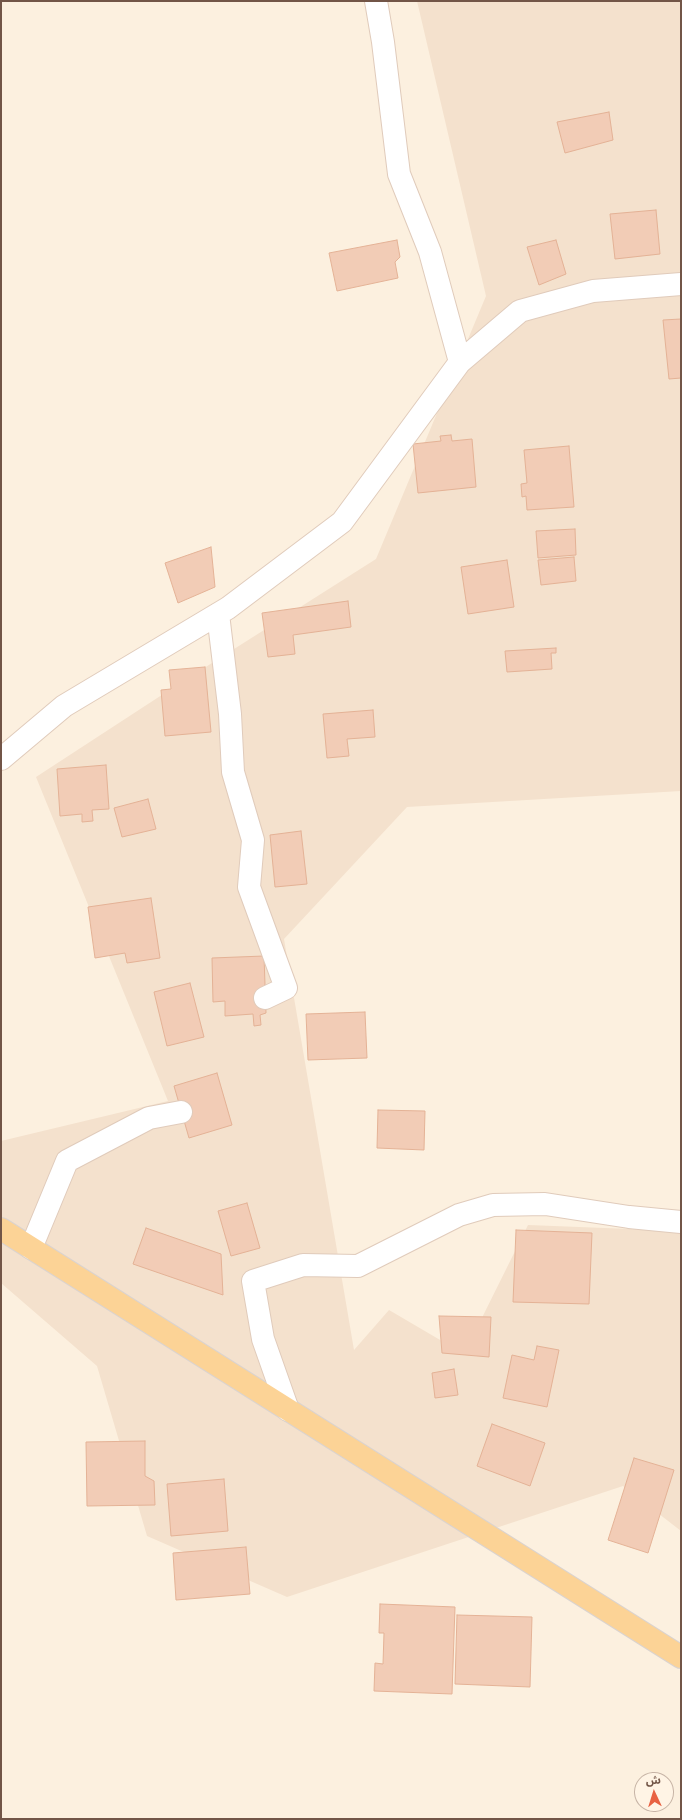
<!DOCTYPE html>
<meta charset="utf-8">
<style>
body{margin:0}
#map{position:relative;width:682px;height:1820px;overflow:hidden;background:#fcf0df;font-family:Signika,"Noto Sans Arabic",sans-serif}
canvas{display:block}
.frame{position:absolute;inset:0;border:2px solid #725547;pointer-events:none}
.north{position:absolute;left:634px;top:1772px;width:40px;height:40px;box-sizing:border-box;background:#fff4e5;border:1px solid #c7b4a6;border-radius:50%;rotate:356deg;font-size:11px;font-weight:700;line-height:16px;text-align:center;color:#725547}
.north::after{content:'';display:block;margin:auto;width:14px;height:18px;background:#e86242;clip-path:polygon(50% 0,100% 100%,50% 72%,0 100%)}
</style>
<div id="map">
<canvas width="682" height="1820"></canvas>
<div class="frame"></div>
<div class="north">ش</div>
</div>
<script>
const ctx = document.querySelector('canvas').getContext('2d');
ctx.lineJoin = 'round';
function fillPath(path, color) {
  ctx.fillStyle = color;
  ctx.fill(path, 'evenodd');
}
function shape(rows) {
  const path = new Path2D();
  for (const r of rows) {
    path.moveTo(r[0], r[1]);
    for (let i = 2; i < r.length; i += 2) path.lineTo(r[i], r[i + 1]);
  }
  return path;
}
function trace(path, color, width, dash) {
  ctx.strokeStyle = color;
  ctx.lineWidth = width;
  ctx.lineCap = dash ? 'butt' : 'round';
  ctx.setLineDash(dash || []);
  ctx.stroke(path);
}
const residential = shape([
 [417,1,681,1,681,791,407,807,284,939,354,1350,389,1310,464,1354,528,1225,681,1231,681,1531,623,1486,287,1597,147,1536,97,1366,1,1283,1,1141,168,1101,36,777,171,689,376,559,486,296]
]);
const building = shape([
 [609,112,613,140,565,153,557,122,609,112],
 [656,210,660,254,615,259,610,214,656,210],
 [397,240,400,257,395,262,398,278,337,291,329,253,397,240],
 [556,240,566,274,539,285,527,247,556,240],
 [681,319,681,378,669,379,663,320,681,319],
 [451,435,452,441,472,439,476,487,418,493,413,444,441,441,440,436,451,435],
 [569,446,574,507,527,510,526,496,522,497,521,484,527,483,524,450,569,446],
 [575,529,576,555,538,558,536,531,575,529],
 [211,547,215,587,178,603,165,563,211,547],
 [574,557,576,581,541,585,538,560,574,557],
 [507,560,514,607,468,614,461,567,507,560],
 [348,601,351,627,293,635,295,654,268,657,262,613,348,601],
 [556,648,556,653,551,653,552,669,507,672,505,651,556,648],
 [205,667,211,732,165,736,161,690,171,689,169,670,205,667],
 [373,710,375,737,347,739,349,756,327,758,323,714,373,710],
 [106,765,109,809,92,810,93,821,82,822,82,814,60,816,57,769,106,765],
 [148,799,156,829,122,837,114,808,148,799],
 [301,831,307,884,275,887,270,835,301,831],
 [151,898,160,958,127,963,125,953,95,958,88,907,151,898],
 [264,956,266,1013,260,1015,261,1025,254,1026,253,1014,225,1016,225,1001,213,1002,212,958,264,956],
 [190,983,204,1037,167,1046,154,992,190,983],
 [365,1012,367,1058,308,1060,306,1014,365,1012],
 [217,1073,232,1125,189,1138,174,1086,217,1073],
 [378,1110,425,1111,424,1150,377,1148,378,1110],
 [247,1203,260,1248,231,1256,218,1211,247,1203],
 [146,1228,221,1254,223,1295,133,1264,146,1228],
 [516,1230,592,1233,589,1304,513,1302,516,1230],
 [439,1316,491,1317,489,1357,442,1353,439,1316],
 [537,1346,559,1350,547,1407,503,1398,512,1355,534,1360,537,1346],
 [454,1369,458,1395,435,1398,432,1373,454,1369],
 [492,1424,545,1443,530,1486,477,1466,492,1424],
 [145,1441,145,1476,154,1481,155,1505,87,1506,86,1442,145,1441],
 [634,1458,674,1470,648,1553,608,1540,634,1458],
 [224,1479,228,1531,171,1536,167,1484,224,1479],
 [246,1547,250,1594,176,1600,173,1553,246,1547],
 [380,1604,455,1607,452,1694,374,1691,375,1663,383,1664,384,1633,379,1633,380,1604],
 [457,1615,532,1617,530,1687,455,1684,457,1615]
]);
const minor = shape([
 [376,1,383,42,399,174,430,252,460,362],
 [218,614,230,714,233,772,253,840,249,887,286,988,265,998],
 [1,759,64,706,228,608,342,522,460,362,520,311,593,291,681,284],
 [31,1248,67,1161,149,1118,181,1112],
 [288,1410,263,1339,253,1281,303,1265,358,1266,459,1215,493,1205,545,1204,629,1217,681,1222]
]);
const major = shape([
 [1,1229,681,1657]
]);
fillPath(residential, '#f4e1cd');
fillPath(building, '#f2ccb6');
trace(building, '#e4b296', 1);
trace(minor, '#e0cbbb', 24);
trace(major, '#dad3cf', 24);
trace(minor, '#fff', 22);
trace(major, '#fcd396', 22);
</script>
